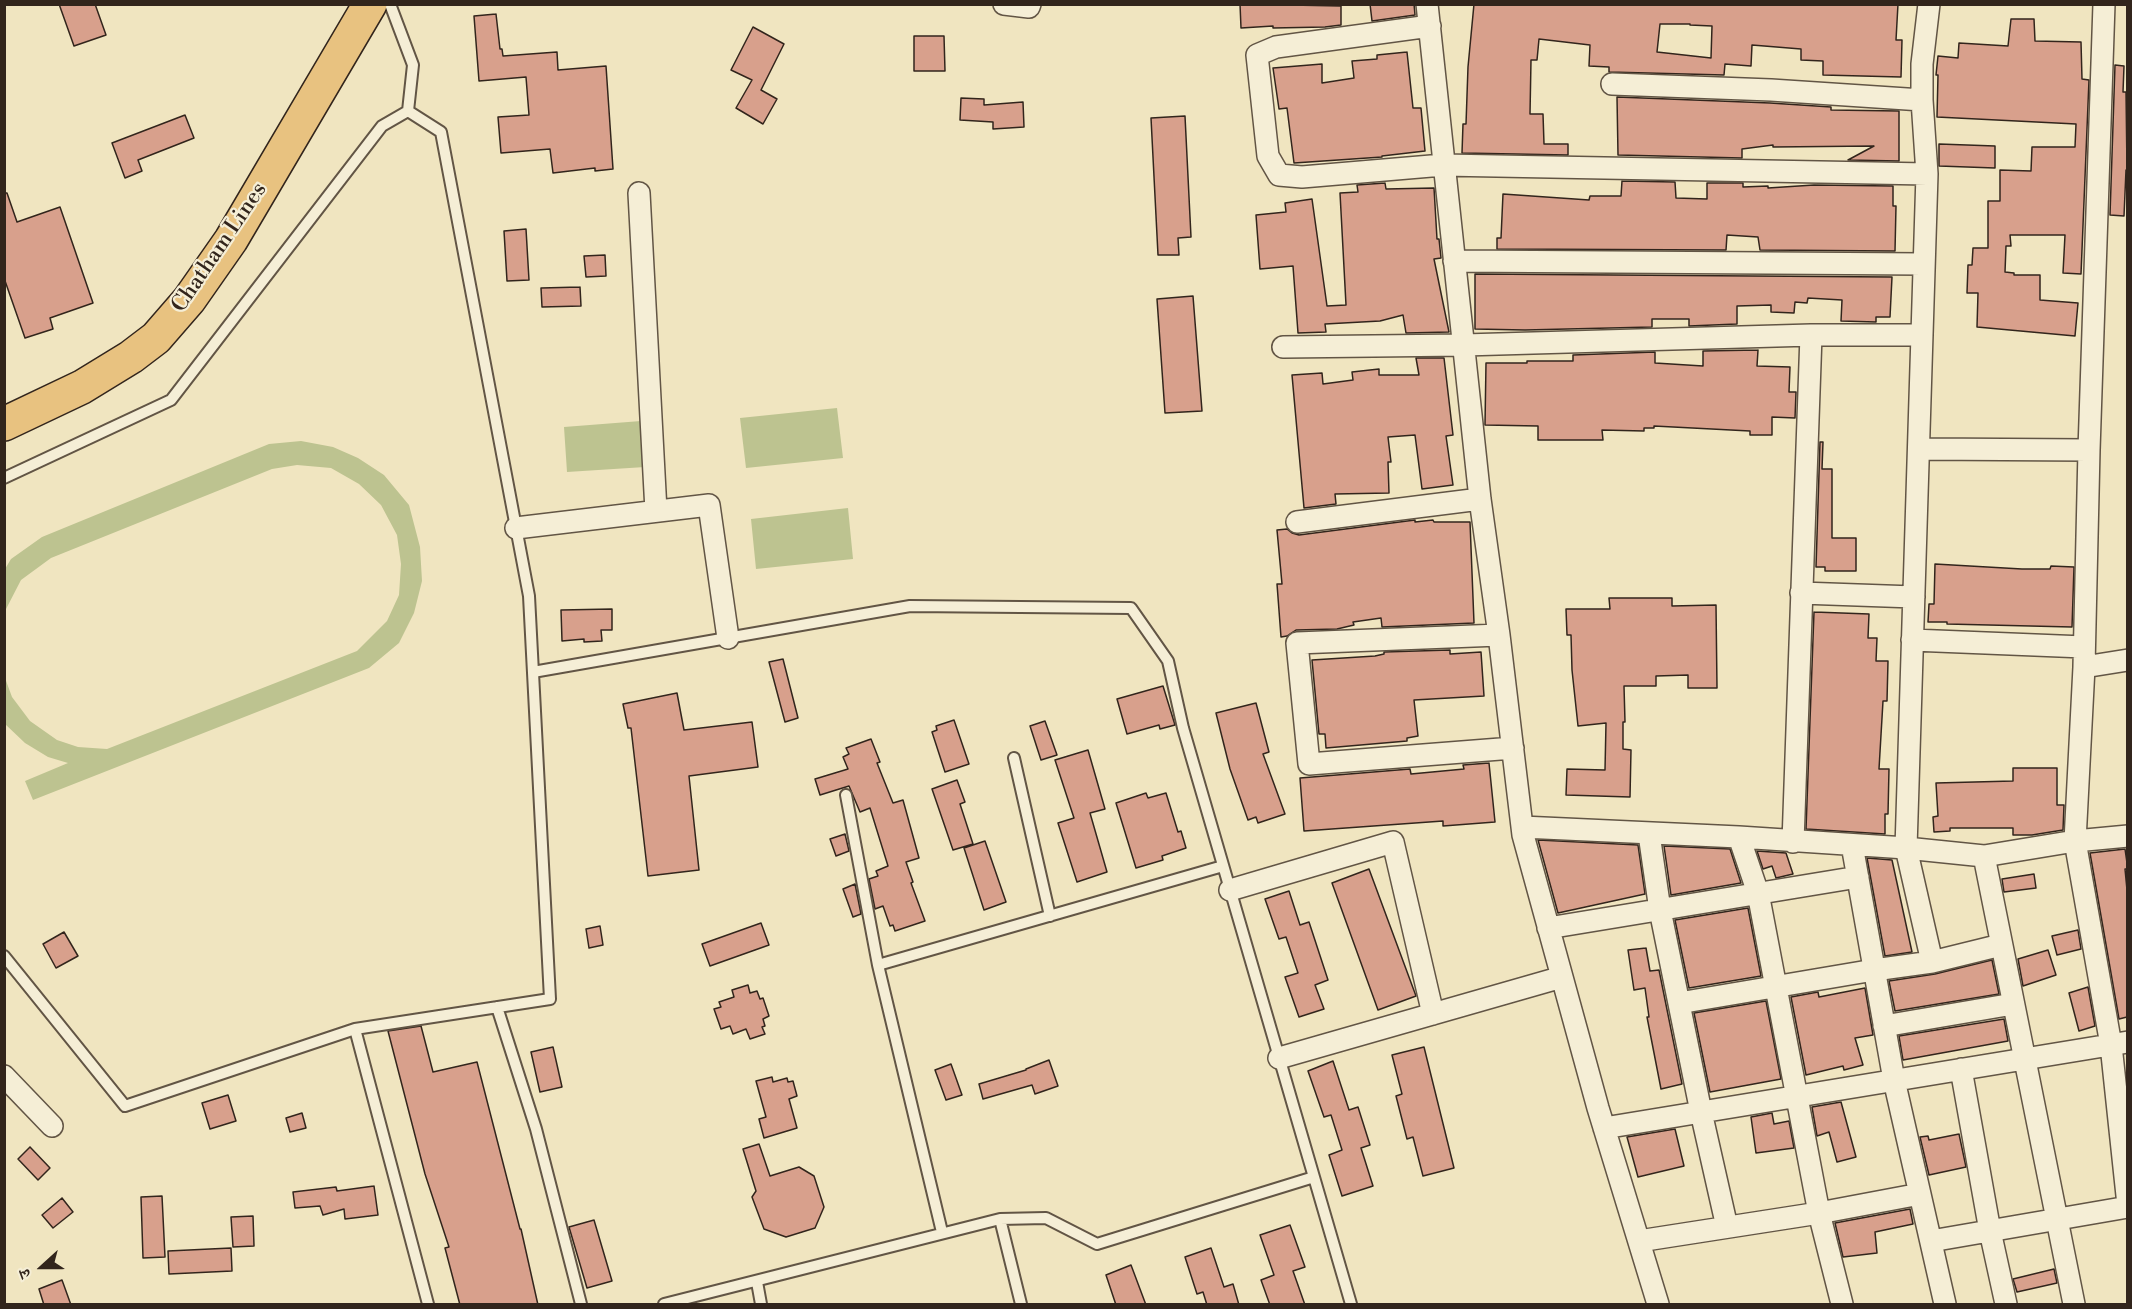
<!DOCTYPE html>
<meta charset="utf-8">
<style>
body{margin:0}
#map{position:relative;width:2132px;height:1309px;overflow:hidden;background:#f0e5c0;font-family:"Libre Bodoni","Noto Serif Devanagari",serif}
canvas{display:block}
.frame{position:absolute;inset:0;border:6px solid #32251c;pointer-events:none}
.north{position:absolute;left:12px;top:1237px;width:60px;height:60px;-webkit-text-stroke:4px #f5eed6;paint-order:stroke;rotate:249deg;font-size:16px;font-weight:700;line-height:24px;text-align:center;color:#32251c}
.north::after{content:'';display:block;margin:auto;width:21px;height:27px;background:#32251c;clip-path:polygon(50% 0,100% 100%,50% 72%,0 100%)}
</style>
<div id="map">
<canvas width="2132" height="1309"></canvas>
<div class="frame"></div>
<div class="north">उ</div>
</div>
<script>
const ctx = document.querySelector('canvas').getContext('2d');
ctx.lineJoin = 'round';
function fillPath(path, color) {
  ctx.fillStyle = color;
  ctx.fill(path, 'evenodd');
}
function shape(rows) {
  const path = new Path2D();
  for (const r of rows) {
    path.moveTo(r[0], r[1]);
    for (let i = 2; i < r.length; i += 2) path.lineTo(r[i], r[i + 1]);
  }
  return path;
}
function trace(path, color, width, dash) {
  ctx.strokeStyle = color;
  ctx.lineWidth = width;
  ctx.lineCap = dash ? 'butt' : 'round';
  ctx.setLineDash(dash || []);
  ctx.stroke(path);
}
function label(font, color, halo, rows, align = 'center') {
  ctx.font = font + ' "Libre Bodoni",serif';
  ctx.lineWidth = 4.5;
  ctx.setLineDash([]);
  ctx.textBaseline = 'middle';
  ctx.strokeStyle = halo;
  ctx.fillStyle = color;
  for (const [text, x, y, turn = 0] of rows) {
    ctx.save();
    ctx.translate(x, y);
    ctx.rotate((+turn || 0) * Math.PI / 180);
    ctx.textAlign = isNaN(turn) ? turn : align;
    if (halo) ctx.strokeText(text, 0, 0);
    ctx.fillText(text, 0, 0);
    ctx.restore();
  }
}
const green = shape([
 [837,408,843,458,746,468,740,418],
 [641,421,645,467,567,472,564,427],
 [301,441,333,447,358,458,384,475,409,505,420,547,422,581,414,613,399,643,369,668,33,800,25,781,68,763,48,757,25,743,5,724,5,678,12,697,30,721,57,740,78,747,107,749,357,651,387,621,399,595,401,564,397,535,381,505,359,484,331,468,297,465,272,469,51,558,21,580,5,611,5,569,11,559,42,537,269,444],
 [848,508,853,559,756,569,751,519]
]);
const building = shape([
 [59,4,95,4,106,35,74,46,59,4],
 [1240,4,1341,6,1341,25,1325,27,1273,28,1273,26,1241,28,1240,4],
 [1370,4,1414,4,1415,15,1372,21,1370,4],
 [1474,4,1898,4,1896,40,1902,40,1901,77,1823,75,1823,61,1801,60,1801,49,1752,45,1751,66,1725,64,1724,75,1609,72,1609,67,1589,66,1590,45,1539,39,1537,60,1531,60,1530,114,1543,114,1544,144,1568,144,1568,155,1462,153,1463,124,1466,124,1468,67,1474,4],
 [1660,24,1690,24,1690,25,1712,26,1711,58,1657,52,1660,24],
 [496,14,500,49,502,49,503,56,557,52,558,70,606,66,613,169,595,171,595,168,553,173,550,149,501,153,498,117,529,115,526,77,479,81,474,16,496,14],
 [2011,19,2034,19,2035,41,2081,42,2082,79,2089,80,2081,274,2063,273,2065,235,2010,235,2011,246,2006,246,2005,272,2014,273,2014,275,2040,275,2040,300,2078,303,2075,336,1977,327,1978,293,1967,293,1968,265,1972,265,1973,248,1988,248,1988,201,2000,201,2000,170,2031,171,2032,147,2075,147,2076,124,1937,117,1938,75,1936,75,1938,56,1958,58,1959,43,2008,46,2011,19],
 [753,27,784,44,761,90,777,99,763,124,736,108,752,80,731,70,753,27],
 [914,36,944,36,945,71,914,71,914,36],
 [1407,52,1413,108,1421,108,1425,151,1382,156,1382,157,1294,163,1287,108,1279,109,1273,68,1322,64,1322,83,1354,78,1352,61,1377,59,1377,55,1407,52],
 [2115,65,2124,66,2123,92,2126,92,2127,170,2126,170,2124,216,2110,215,2115,65],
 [1617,97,1770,103,1831,107,1831,110,1899,111,1899,161,1848,160,1874,146,1773,147,1773,145,1742,149,1742,158,1618,155,1617,97],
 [961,98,984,99,984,105,1023,102,1024,127,993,129,993,122,960,120,961,98],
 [185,115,194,138,138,160,142,171,125,178,112,143,185,115],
 [1185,116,1191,237,1178,238,1179,255,1158,255,1151,118,1185,116],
 [1939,144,1995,146,1995,168,1939,166,1939,144],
 [1622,181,1675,182,1676,198,1707,199,1707,183,1743,183,1743,187,1768,186,1768,188,1814,185,1893,186,1893,206,1896,206,1895,251,1760,250,1758,237,1727,235,1726,250,1497,249,1497,238,1501,238,1503,194,1589,200,1590,196,1621,196,1622,181],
 [1385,183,1386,189,1434,188,1437,239,1439,239,1441,258,1434,259,1449,332,1406,333,1403,315,1380,321,1325,324,1326,332,1298,333,1293,266,1260,269,1256,215,1286,212,1285,203,1312,199,1327,306,1346,305,1340,193,1358,192,1357,185,1385,183],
 [4,193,7,193,17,222,60,207,93,303,50,318,53,329,25,338,4,278,4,193],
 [526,229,529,280,507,281,504,231,526,229],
 [605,255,606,276,586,277,584,256,605,255],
 [1475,274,1892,277,1890,317,1876,317,1876,322,1841,321,1842,300,1808,298,1807,303,1795,302,1794,313,1771,312,1771,305,1737,306,1737,324,1689,326,1689,319,1652,319,1652,327,1525,330,1475,329,1475,274],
 [580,287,581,306,542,307,541,288,580,287],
 [1193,296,1202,411,1165,413,1157,299,1193,296],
 [1758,350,1757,366,1790,367,1789,392,1796,392,1795,418,1772,417,1772,435,1750,435,1750,431,1654,426,1654,428,1644,428,1644,431,1602,430,1603,440,1538,440,1538,426,1485,425,1486,363,1527,363,1527,361,1573,361,1573,355,1655,352,1655,363,1703,366,1703,351,1758,350],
 [1416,358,1444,358,1453,435,1446,436,1453,485,1422,489,1415,435,1388,437,1391,462,1388,462,1389,493,1335,494,1336,504,1304,508,1292,375,1322,373,1323,384,1353,380,1352,372,1379,369,1379,375,1419,375,1416,358],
 [1820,442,1823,442,1822,469,1832,469,1832,538,1856,538,1856,571,1825,571,1825,567,1816,567,1820,442],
 [1415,520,1415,522,1433,520,1434,522,1470,522,1474,623,1382,627,1381,618,1353,622,1354,625,1337,629,1296,630,1287,636,1281,637,1277,584,1282,584,1277,530,1287,529,1292,533,1299,535,1415,520],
 [1935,564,2022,569,2050,569,2051,566,2074,567,2072,627,1947,624,1947,622,1928,622,1929,604,1934,604,1935,564],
 [1609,598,1672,598,1672,606,1716,605,1717,688,1688,688,1688,675,1656,676,1656,686,1624,686,1625,722,1623,722,1623,749,1631,750,1630,797,1566,795,1567,769,1605,770,1606,723,1578,726,1572,670,1571,635,1567,635,1566,609,1610,609,1609,598],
 [612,609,612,630,601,630,602,641,584,642,584,639,562,641,561,610,612,609],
 [1814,612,1869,614,1868,638,1877,638,1876,661,1888,661,1887,701,1883,701,1879,769,1889,769,1888,814,1885,814,1885,834,1806,829,1814,612],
 [1450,650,1450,654,1481,652,1484,696,1414,700,1418,736,1407,738,1407,741,1326,748,1325,734,1319,734,1312,660,1375,656,1384,654,1384,652,1450,650],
 [783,659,798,718,785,722,769,662,783,659],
 [1163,686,1175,725,1160,729,1159,725,1127,734,1117,699,1163,686],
 [677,693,684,730,752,722,758,767,689,776,699,870,648,876,631,728,628,728,623,704,677,693],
 [1256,703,1269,752,1263,754,1285,814,1258,823,1256,817,1248,820,1230,769,1216,713,1256,703],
 [954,720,969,764,945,772,932,732,937,730,936,726,954,720],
 [1045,721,1057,755,1041,760,1030,726,1045,721],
 [871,739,880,762,877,763,893,803,903,800,919,858,906,862,913,882,911,883,925,921,895,931,893,925,890,926,883,906,875,909,869,879,878,876,876,871,888,866,870,808,860,812,849,786,820,795,815,779,848,769,843,757,849,754,846,748,871,739],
 [1088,750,1105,809,1090,813,1107,872,1077,882,1058,823,1074,818,1055,760,1088,750],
 [1489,763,1495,822,1443,826,1443,821,1304,831,1300,778,1410,769,1411,774,1464,769,1463,765,1489,763],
 [2013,768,2057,768,2057,805,2064,805,2063,830,2032,835,2013,835,2013,828,1950,828,1950,831,1934,832,1933,817,1938,816,1936,783,2013,781,2013,768],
 [957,780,965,802,960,804,973,844,953,850,932,789,957,780],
 [1146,793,1148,798,1166,793,1178,832,1181,831,1186,848,1162,856,1163,860,1136,868,1116,803,1146,793],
 [845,834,849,851,836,856,830,839,845,834],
 [1538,840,1638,845,1645,894,1558,913,1538,840],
 [985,841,1006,902,984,910,964,848,985,841],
 [1664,846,1730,849,1741,883,1671,895,1664,846],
 [2125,849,2127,863,2127,869,2125,869,2127,890,2127,1017,2119,1019,2090,853,2125,849],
 [1757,851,1786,853,1793,874,1776,878,1772,866,1763,869,1757,851],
 [1867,858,1892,860,1912,952,1885,956,1867,858],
 [1369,869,1416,996,1378,1010,1332,883,1369,869],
 [2034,874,2036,888,2004,892,2002,879,2034,874],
 [855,884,861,914,853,917,843,889,855,884],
 [1289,891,1300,925,1309,922,1328,980,1315,985,1324,1009,1299,1017,1285,977,1298,973,1286,937,1279,939,1265,899,1289,891],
 [1748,908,1761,976,1689,988,1675,920,1748,908],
 [761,923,769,945,710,966,702,944,761,923],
 [600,926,603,945,589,948,586,929,600,926],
 [2078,930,2081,949,2057,955,2052,936,2078,930],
 [64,932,78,956,56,968,43,944,64,932],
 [1646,948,1650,971,1659,970,1682,1084,1661,1089,1647,1017,1649,1017,1645,988,1634,990,1628,950,1646,948],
 [2048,950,2056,975,2023,986,2018,959,2048,950],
 [1992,960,1999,994,1895,1011,1889,981,1935,974,1992,960],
 [748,985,750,993,757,991,760,999,763,998,769,1016,763,1019,765,1026,762,1027,765,1034,750,1039,746,1029,733,1034,730,1026,721,1029,714,1009,721,1007,719,1002,734,997,732,990,748,985],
 [2088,987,2095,1026,2079,1031,2069,993,2088,987],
 [1865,988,1873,1035,1855,1038,1863,1065,1844,1070,1843,1066,1806,1075,1791,997,1818,992,1819,997,1865,988],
 [1766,1001,1781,1079,1710,1092,1694,1013,1766,1001],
 [2004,1019,2008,1041,1903,1060,1899,1036,2004,1019],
 [421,1026,433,1072,477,1062,520,1229,521,1229,538,1305,460,1305,445,1248,449,1247,425,1174,388,1031,421,1026],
 [553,1047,562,1087,540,1092,531,1052,553,1047],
 [1424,1047,1454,1168,1423,1176,1413,1137,1407,1139,1396,1096,1402,1094,1392,1055,1424,1047],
 [1049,1060,1058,1086,1035,1094,1032,1085,983,1099,979,1084,1026,1070,1026,1069,1049,1060],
 [1333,1061,1349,1110,1358,1107,1370,1145,1361,1148,1373,1186,1342,1196,1329,1155,1342,1150,1331,1115,1324,1117,1308,1071,1333,1061],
 [951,1064,962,1095,946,1100,935,1070,951,1064],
 [772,1077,773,1082,787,1078,788,1082,793,1081,797,1096,789,1099,797,1128,764,1138,759,1119,766,1117,756,1081,772,1077],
 [228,1095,236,1121,210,1129,202,1103,228,1095],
 [1841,1102,1856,1157,1837,1162,1829,1132,1817,1136,1812,1107,1841,1102],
 [302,1113,306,1128,290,1132,286,1118,302,1113],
 [1772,1113,1774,1124,1789,1121,1794,1148,1756,1153,1751,1117,1772,1113],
 [1675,1129,1684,1166,1638,1177,1627,1137,1675,1129],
 [1959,1134,1966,1167,1929,1175,1920,1137,1928,1136,1929,1140,1959,1134],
 [759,1144,770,1176,799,1167,814,1176,824,1207,815,1228,786,1237,764,1229,752,1197,756,1191,743,1149,759,1144],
 [30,1147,50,1168,38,1180,18,1159,30,1147],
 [374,1186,378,1215,345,1219,344,1209,323,1215,320,1206,295,1208,293,1192,336,1187,337,1191,374,1186],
 [162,1196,165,1257,143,1258,141,1197,162,1196],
 [62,1198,73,1212,53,1228,42,1215,62,1198],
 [1910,1209,1913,1224,1875,1232,1877,1253,1843,1257,1835,1223,1910,1209],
 [253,1216,254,1246,233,1247,231,1217,253,1216],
 [594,1220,612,1281,587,1288,569,1227,594,1220],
 [1290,1225,1305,1267,1293,1271,1305,1305,1270,1305,1261,1280,1274,1275,1260,1235,1290,1225],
 [231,1248,232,1271,169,1274,168,1251,231,1248],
 [1211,1248,1224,1287,1233,1284,1239,1305,1207,1305,1203,1292,1197,1294,1185,1257,1211,1248],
 [1131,1265,1146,1305,1116,1305,1106,1275,1131,1265],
 [2054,1269,2057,1283,2017,1292,2013,1279,2054,1269],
 [62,1280,71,1305,44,1305,39,1289,62,1280]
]);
const service = shape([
 [390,4,413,65,408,111],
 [4,478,171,400,382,126,408,111,441,132,529,596,550,999,355,1029,125,1106,4,956],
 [533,672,910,606,1131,608,1168,661,1183,728,1351,1304],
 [1014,758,1050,916],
 [846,795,878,965],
 [497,1007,536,1129,581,1304],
 [355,1029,428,1304],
 [1000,1219,1021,1304],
 [942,1232,878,965,1223,866],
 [757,1282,761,1304],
 [664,1304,1000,1219,1046,1218,1097,1244,1314,1177]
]);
const minor = shape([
 [1004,4,1029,7,1030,4],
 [1427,4,1480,499,1499,635,1523,835,1598,1108,1658,1304],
 [1929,4,1922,64,1922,100,1927,174,1906,848,1932,962],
 [2104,4,2089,450,2084,667,2075,841,2111,1045,2128,1205],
 [1430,26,1276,47,1257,55,1268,156,1279,175,1302,177,1443,165,1927,174],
 [1612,84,1771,90,1922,100],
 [639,193,656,511],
 [1454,261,1924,264],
 [1283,347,1464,345,1811,335,1922,335],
 [1919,449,2089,450],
 [1297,522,1480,499],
 [516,528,709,505,728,638],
 [1801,593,1914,597],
 [1499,635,1297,643,1309,764,1513,748],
 [1912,640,2084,647],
 [2084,667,2128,660],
 [1522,827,1739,837,1906,848,1984,856,2075,841,2128,836],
 [1649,834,1660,910,1701,1112,1727,1227],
 [1739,837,1758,893,1819,1213,1842,1304],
 [1793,842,1811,335],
 [1852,845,1894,1080,1945,1304],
 [1984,856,2074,1304],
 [1230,890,1393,842,1433,1014],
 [1548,928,1858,877],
 [1679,1003,1874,970,1932,962,2001,945],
 [1884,1026,2013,1004],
 [1279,1058,1562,977],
 [1961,1069,1990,1231,2006,1304],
 [4,1076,52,1126],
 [1604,1128,2128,1042],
 [1639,1241,1819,1213,1920,1194],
 [1931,1241,2128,1207]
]);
const trunk = shape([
 [4,424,82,387,131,357,156,338,189,300,231,240,370,4]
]);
const streetNames = [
 ["Chatham Lines",220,248,-56]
];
fillPath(green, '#bdc390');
fillPath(building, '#d8a08c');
trace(building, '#32251c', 1.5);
trace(service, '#625545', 14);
trace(minor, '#625545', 24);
trace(trunk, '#32251c', 36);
trace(service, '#f5eed6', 10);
trace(minor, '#f5eed6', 21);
trace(trunk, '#e8c280', 33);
label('22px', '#32251c', '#f5eed6', streetNames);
</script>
